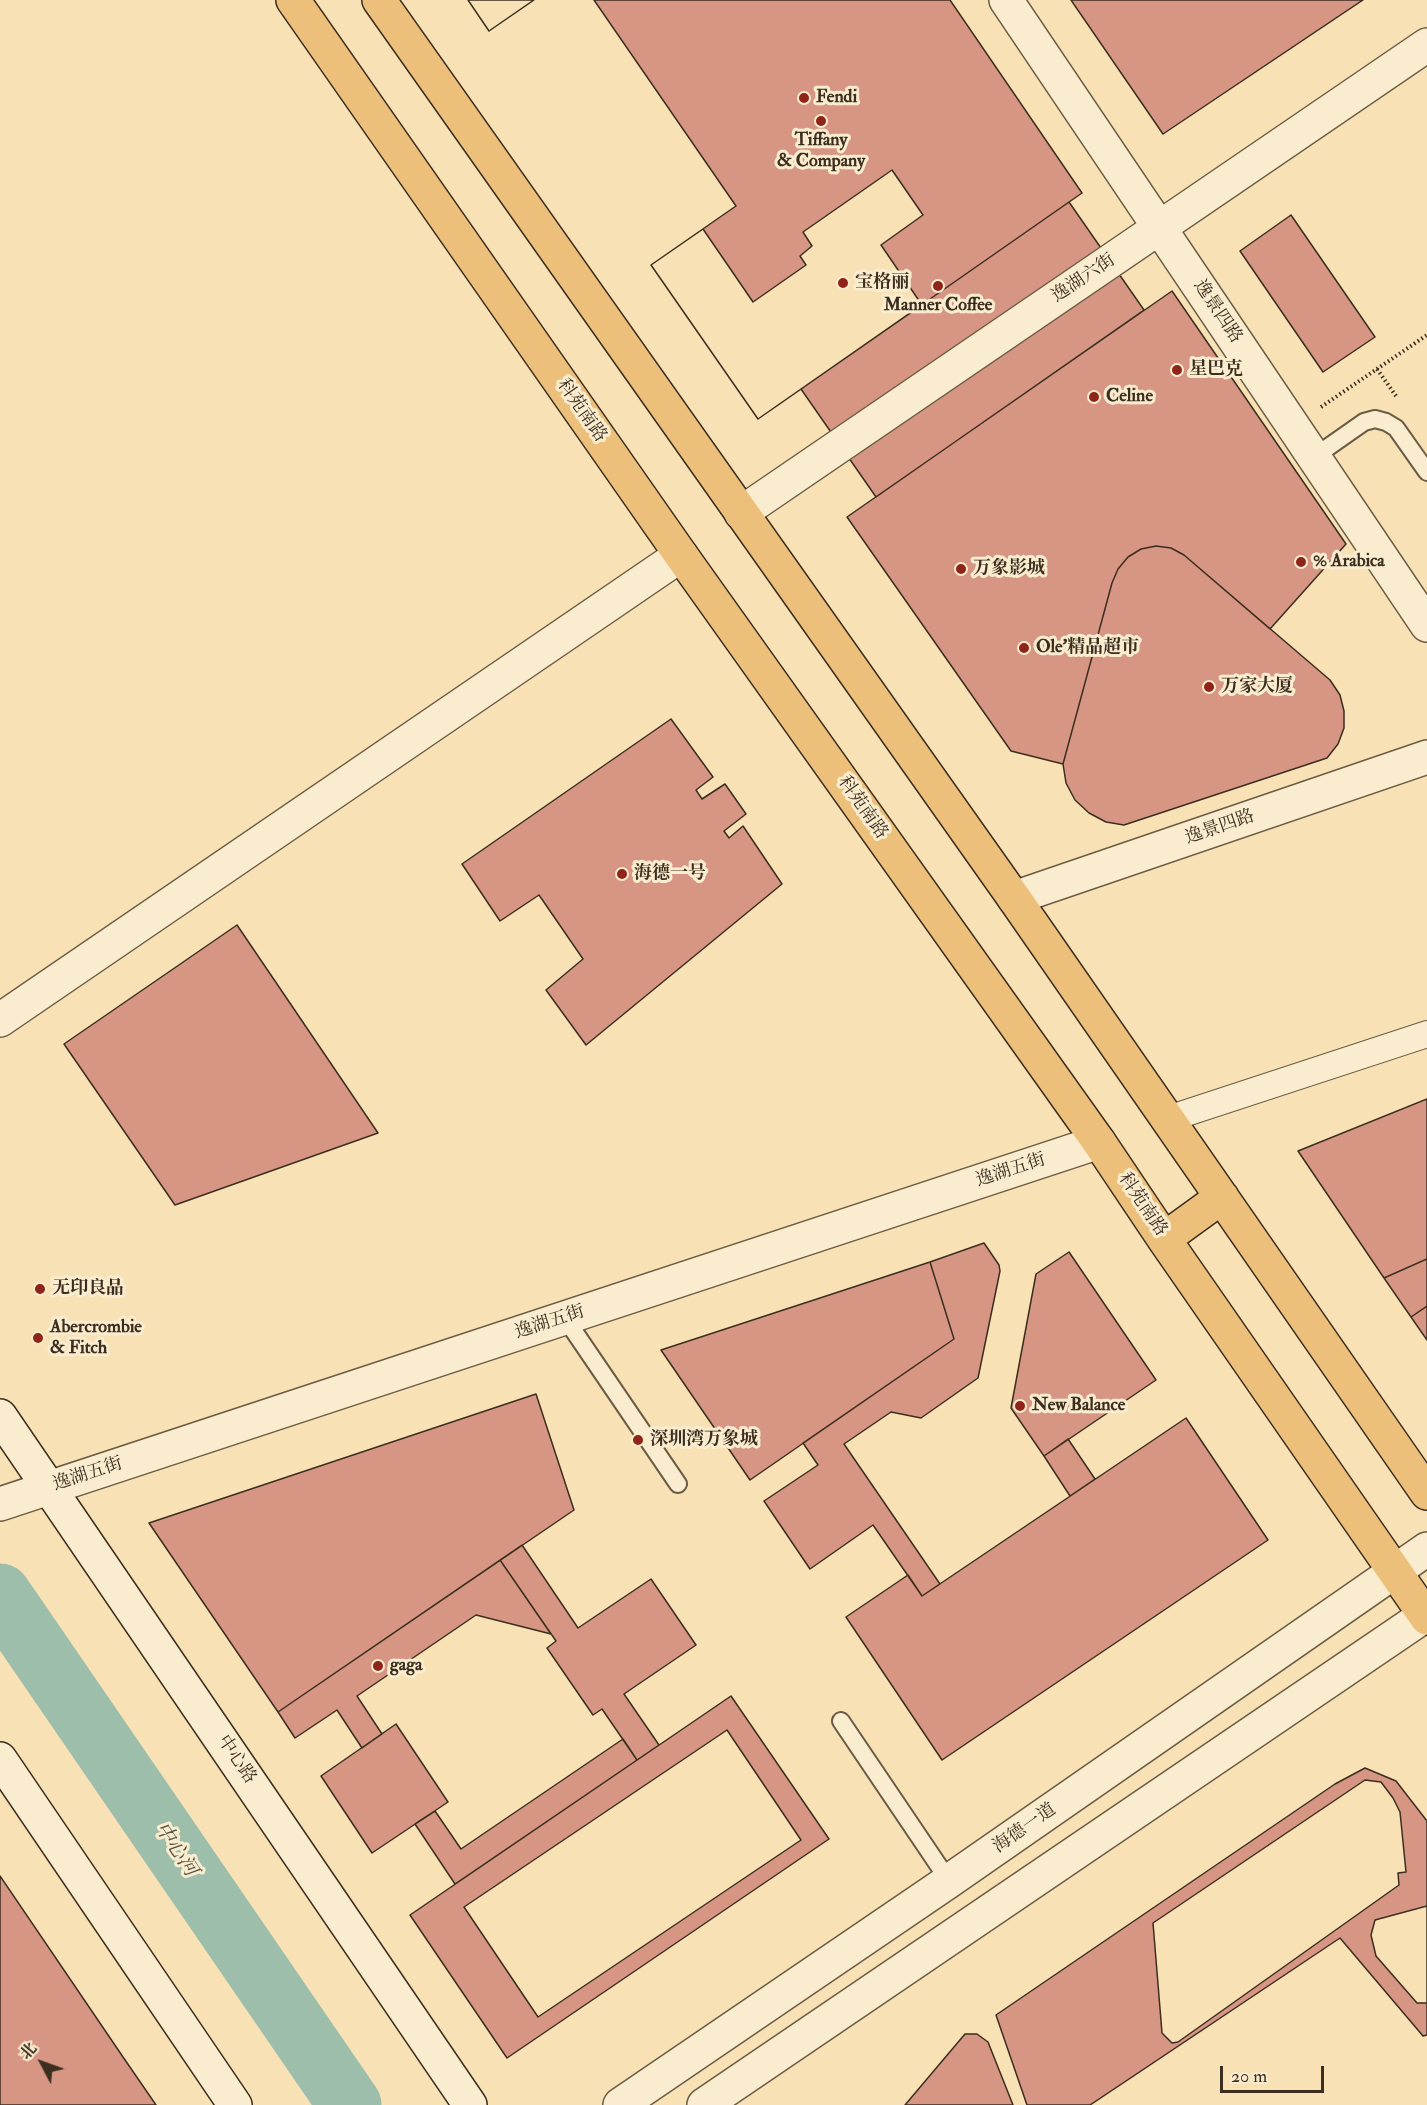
<!DOCTYPE html>
<meta charset="utf-8">
<style>
body{margin:0}
#map{position:relative;width:1427px;height:2105px;overflow:hidden;background:#f7e1b5;font-family:"IM FELL Double Pica","Noto Serif SC",serif}
canvas{display:block}
.north{position:absolute;left:12px;top:2033px;width:60px;height:60px;-webkit-text-stroke:4px #faeccf;paint-order:stroke;rotate:311deg;font-size:16px;font-weight:700;line-height:24px;text-align:center;color:#3c2e1f}
.north::after{content:'';display:block;margin:auto;width:21px;height:27px;background:#3c2e1f;clip-path:polygon(50% 0,100% 100%,50% 72%,0 100%)}
.scale{position:absolute;left:1220px;top:2066px;width:104px;height:27px;box-sizing:border-box;border:3px solid #3c2e1f;border-top:0;padding-left:8px;font-size:18px;line-height:21px;white-space:nowrap;color:#3c2e1f;-webkit-text-stroke:4px #faeccf;paint-order:stroke}
</style>
<div id="map">
<canvas width="1427" height="2105"></canvas>
<div class="north">北</div>
<div class="scale">20 m</div>
</div>
<script>
const ctx = document.querySelector('canvas').getContext('2d');
ctx.lineJoin = 'round';
function shape(rows) {
  const path = new Path2D();
  for (const r of rows) {
    path.moveTo(r[0], r[1]);
    for (let i = 2; i < r.length; i += 2) path.lineTo(r[i], r[i + 1]);
  }
  return path;
}
function trace(path, color, width, dash) {
  ctx.strokeStyle = color;
  ctx.lineWidth = width;
  ctx.lineCap = dash ? 'butt' : 'round';
  ctx.setLineDash(dash || []);
  ctx.stroke(path);
}
function fillPath(path, color) {
  ctx.fillStyle = color;
  ctx.fill(path, 'evenodd');
}
function label(font, color, halo, rows, align = 'center') {
  ctx.font = font + ' "IM FELL Double Pica","Noto Serif SC",serif';
  ctx.lineWidth = 6;
  ctx.setLineDash([]);
  ctx.textBaseline = 'middle';
  ctx.strokeStyle = halo;
  ctx.fillStyle = color;
  for (const [text, x, y, turn = 0] of rows) {
    ctx.save();
    ctx.translate(x, y);
    ctx.rotate((+turn || 0) * Math.PI / 180);
    ctx.textAlign = isNaN(turn) ? turn : align;
    if (halo) ctx.strokeText(text, 0, 0);
    ctx.fillText(text, 0, 0);
    ctx.restore();
  }
}
const river = shape([
 [0,1595,350,2105]
]);
const building = shape([
 [468,0,534,0,489,31,468,0],
 [468,0,534,0,489,31,468,0],
 [594,0,950,0,1082,193,758,419,651,265,736,206,594,0],
 [1071,0,1363,0,1163,134,1071,0],
 [892,170,923,215,881,245,922,305,758,419,651,265,703,229,753,302,806,265,800,256,812,246,803,232,892,170],
 [1069,202,1144,310,876,497,801,389,1069,202],
 [1291,215,1375,337,1323,372,1240,251,1291,215],
 [1172,291,1346,544,1270,629,1184,555,1171,548,1156,546,1141,549,1128,557,1118,569,1112,583,1063,764,1011,751,847,517,1172,291],
 [1156,546,1171,548,1184,555,1330,680,1340,695,1344,711,1344,728,1338,744,1327,758,1124,825,1106,822,1089,813,1075,800,1066,783,1063,764,1112,583,1118,569,1128,557,1141,549,1156,546],
 [671,719,713,777,696,790,702,799,725,784,746,814,724,831,729,838,743,826,782,884,586,1045,546,990,583,959,539,895,500,921,462,864,671,719],
 [237,925,378,1133,175,1205,64,1044,237,925],
 [1427,1099,1427,1259,1384,1278,1298,1151,1427,1099],
 [984,1243,999,1265,1000,1271,978,1378,921,1418,891,1412,844,1444,940,1584,922,1596,873,1525,810,1569,764,1501,818,1465,803,1443,954,1339,930,1262,984,1243],
 [1069,1252,1156,1380,1044,1456,1011,1408,1036,1274,1069,1252],
 [1427,1259,1427,1306,1411,1317,1384,1278,1427,1259],
 [930,1262,954,1339,750,1480,661,1350,930,1262],
 [1427,1306,1427,1340,1411,1317,1427,1306],
 [536,1394,574,1510,278,1712,149,1523,536,1394],
 [1186,1418,1268,1540,942,1760,846,1617,908,1575,922,1596,1186,1418],
 [1068,1439,1095,1479,1070,1496,1044,1456,1068,1439],
 [522,1545,578,1628,651,1579,696,1645,624,1694,659,1745,637,1760,602,1709,593,1715,547,1648,556,1641,500,1560,522,1545],
 [500,1560,551,1634,476,1615,357,1696,382,1734,362,1748,337,1710,295,1738,278,1712,500,1560],
 [731,1696,829,1839,507,2058,410,1915,731,1696],
 [396,1724,448,1802,372,1853,321,1776,396,1724],
 [727,1730,801,1840,538,2017,464,1907,727,1730],
 [623,1739,637,1760,455,1884,415,1824,435,1811,461,1849,623,1739],
 [1365,1768,1396,1781,1427,1821,1427,2035,1423,2036,1340,1938,1090,2105,1027,2105,996,2015,1335,1784,1365,1768],
 [1365,1780,1381,1782,1393,1798,1400,1812,1406,1872,1398,1873,1399,1885,1178,2042,1172,2043,1162,2033,1153,1923,1365,1780],
 [0,1876,123,2057,156,2105,0,2105,0,1876],
 [1427,1906,1427,2003,1417,2003,1376,1956,1371,1935,1375,1920,1427,1906],
 [965,2034,977,2034,988,2042,1013,2105,905,2105,965,2034]
]);
const path = shape([
 [1377,369,1396,396],
 [1321,407,1427,335]
]);
const service = shape([
 [1314,457,1364,422,1375,419,1386,422,1396,428,1427,472],
 [565,1318,678,1484],
 [841,1721,949,1881]
]);
const pedestrian = shape([
 [1168,1119,1427,1034]
]);
const minor = shape([
 [1006,0,1427,625],
 [741,513,1427,45],
 [1014,898,1427,757],
 [0,1020,681,555],
 [0,1504,1099,1142]
]);
const tertiary = shape([
 [620,2105,949,1881,1427,1549],
 [704,2105,1427,1614]
]);
const secondary = shape([
 [0,1416,470,2105],
 [0,1759,235,2105]
]);
const primary = shape([
 [293,0,681,555,1099,1142,1164,1239,1427,1618],
 [379,0,1014,898,1427,1493],
 [1164,1239,1222,1197]
]);
const markers = [
 [804,98,6,"#8f2418"],
 [821,121,6,"#8f2418"],
 [843,283,6,"#8f2418"],
 [938,286,6,"#8f2418"],
 [1177,370,6,"#8f2418"],
 [1094,397,6,"#8f2418"],
 [1301,562,6,"#8f2418"],
 [961,569,6,"#8f2418"],
 [1024,648,6,"#8f2418"],
 [1209,687,6,"#8f2418"],
 [622,874,6,"#8f2418"],
 [40,1289,6,"#8f2418"],
 [38,1338,6,"#8f2418"],
 [1020,1406,6,"#8f2418"],
 [638,1440,6,"#8f2418"],
 [378,1666,6,"#8f2418"]
];
const poiNames = [
 ["Fendi",816,98],
 ["Tiffany",821,141,"center"],
 ["& Company",821,162,"center"],
 ["宝格丽",855,283],
 ["Manner Coffee",938,306,"center"],
 ["星巴克",1189,370],
 ["Celine",1106,397],
 ["% Arabica",1313,562],
 ["万象影城",973,569],
 ["Ole'精品超市",1036,648],
 ["万家大厦",1221,687],
 ["海德一号",634,874],
 ["无印良品",52,1289],
 ["Abercrombie",50,1328],
 ["& Fitch",50,1349],
 ["New Balance",1032,1406],
 ["深圳湾万象城",650,1440],
 ["gaga",390,1666]
];
const streetNames = [
 ["逸湖六街",1084,279,-34],
 ["逸景四路",1217,312,56],
 ["科苑南路",581,411,55],
 ["科苑南路",862,808,55],
 ["逸景四路",1220,828,-19],
 ["逸湖五街",1011,1171,-18],
 ["科苑南路",1142,1205,56],
 ["逸湖五街",550,1323,-18],
 ["逸湖五街",88,1475,-18],
 ["中心路",236,1760,56],
 ["海德一道",1025,1829,-35]
];
const waterNames = [
 ["中心河",175,1850,56]
];
trace(river, '#9dbeab', 63);
fillPath(building, '#d79684');
trace(building, '#3c2e1f', 1.5);
trace(service, '#6b5b44', 20);
trace(pedestrian, '#6b5b44', 28);
trace(minor, '#6b5b44', 36);
trace(tertiary, '#6b5b44', 36);
trace(secondary, '#3c2e1f', 36);
trace(primary, '#3c2e1f', 36);
trace(path, '#3c2e1f', 4, [1.5, 3]);
trace(service, '#faeccf', 16);
trace(pedestrian, '#faeccf', 26);
trace(minor, '#faeccf', 33);
trace(tertiary, '#faeccf', 33);
trace(secondary, '#faeccf', 33);
trace(primary, '#ecc07a', 33);
for (const [x, y, r, color] of markers) {
  const dot = new Path2D();
  dot.arc(x, y, r, 0, 2 * Math.PI);
  ctx.fillStyle = color;
  ctx.fill(dot);
  trace(dot, '#faeccf', 2);
}
label('bold 18px', '#3c2e1f', '#faeccf', poiNames, 'left');
label('18px', '#3c2e1f', '#faeccf', streetNames);
label('italic 20px', '#545242', '#faeccf', waterNames);
</script>
